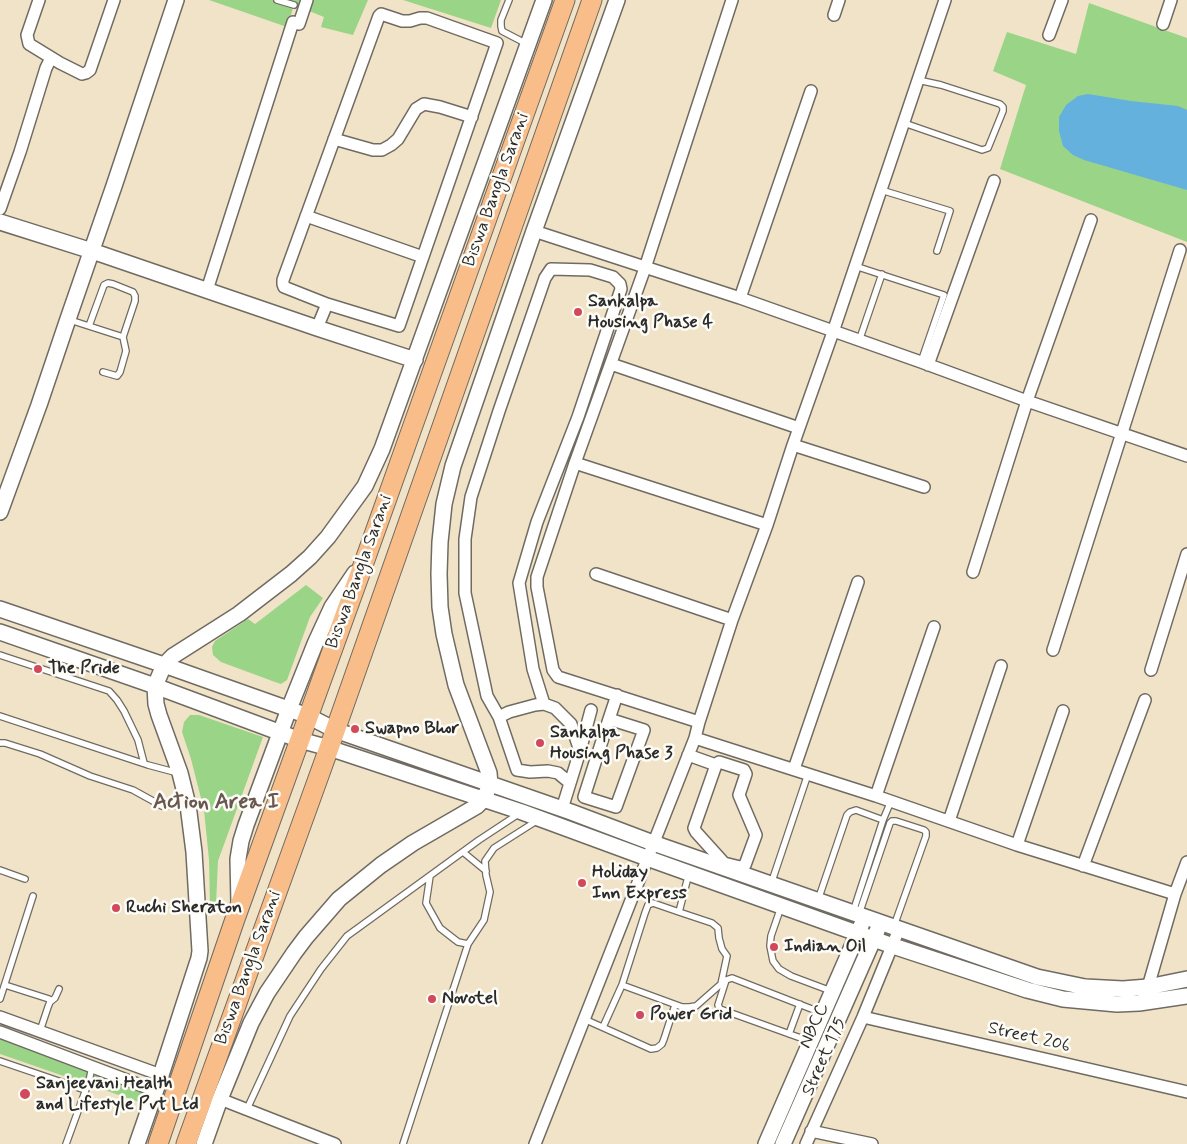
<!DOCTYPE html>
<style>
body{margin:0}
canvas{display:block;background:#f1e3c7}
</style>
<canvas width="1187" height="1144"></canvas>
<script>
const ctx = document.querySelector('canvas').getContext('2d');
ctx.lineJoin = 'round';
function fillPath(path, color) {
  ctx.fillStyle = color;
  ctx.fill(path, 'evenodd');
}
function shape(rows) {
  const path = new Path2D();
  for (const r of rows) {
    path.moveTo(r[0], r[1]);
    for (let i = 2; i < r.length; i += 2) path.lineTo(r[i], r[i + 1]);
  }
  return path;
}
function trace(path, color, width, dash) {
  ctx.strokeStyle = color;
  ctx.lineWidth = width;
  ctx.lineCap = dash ? 'butt' : 'round';
  ctx.setLineDash(dash || []);
  ctx.stroke(path);
}
function label(font, color, halo, rows, align = 'center') {
  ctx.font = font + ' Mynerve,sans-serif';
  ctx.lineWidth = 5;
  ctx.setLineDash([]);
  ctx.textBaseline = 'middle';
  ctx.strokeStyle = halo;
  ctx.fillStyle = color;
  for (const [text, x, y, turn = 0] of rows) {
    ctx.save();
    ctx.translate(x, y);
    ctx.rotate((+turn || 0) * Math.PI / 180);
    ctx.textAlign = isNaN(turn) ? turn : align;
    if (halo) ctx.strokeText(text, 0, 0);
    ctx.fillText(text, 0, 0);
    ctx.restore();
  }
}
const green = shape([
 [209,0,368,0,353,35,321,27,324,17,294,5,287,27],
 [403,0,501,0,491,28],
 [1089,3,1187,38,1187,242,1000,169,1026,85,993,71,1007,32,1076,54],
 [306,585,323,598,310,617,287,680,281,684,275,682,221,662,213,655,212,647,215,641,248,619,255,624],
 [190,715,199,715,263,737,218,861,216,904,210,905,209,860,204,810,191,759,182,732,184,722],
 [0,1039,146,1092,142,1103,0,1054]
]);
const water = shape([
 [1088,94,1131,101,1178,106,1187,110,1187,190,1084,160,1073,155,1063,146,1059,131,1059,117,1066,105,1078,96]
]);
const service = shape([
 [277,0,294,5],
 [509,0,501,20,501,26,502,31,527,44],
 [904,123,982,150,988,148,1003,111,1003,107,1000,104,941,85,918,80],
 [881,190,950,211,937,251],
 [855,266,944,295,921,362],
 [70,320,123,337,126,351,120,372,117,376,103,372],
 [89,326,104,285,108,283,113,284,133,292,135,296,135,301,123,337],
 [859,341,882,274],
 [0,655,109,691,117,700,124,711,138,740,144,763],
 [0,716,148,765,178,773],
 [0,743,5,743,40,754,90,776,133,790,162,806,188,805],
 [463,852,486,871],
 [0,870,25,879],
 [430,876,426,903,440,928,458,942,468,944,484,920,490,892,486,875,485,861,494,848,538,820],
 [771,884,808,774],
 [818,900,847,815,850,812,856,810,883,820],
 [781,907,771,936,770,946,773,961,779,969,791,976,831,991],
 [679,912,712,923,718,928,719,938,722,949,727,956,721,984,696,1006,689,1007,682,1007,622,985,645,913,648,905,653,903,679,912,689,873],
 [853,912,883,820,891,801],
 [859,914,890,823,892,821,896,821,924,830,926,832,926,836,894,926],
 [5,985,49,999,50,1002,48,1007,40,1031],
 [0,999,33,896],
 [50,1002,55,998,59,989],
 [584,1019,651,1049,657,1048,662,1044,664,1039,675,1005],
 [603,1027,622,985],
 [789,1034,800,1004],
 [809,1041,720,1009,718,1005,726,980,732,978,822,1013],
 [0,1061,85,1090],
 [247,1109,290,1016,321,969,347,936,479,840,520,813],
 [66,1144,89,1081,92,1067],
 [403,1144,468,944]
]);
const minor = shape([
 [39,0,27,35,29,44,60,63,82,74,86,73,90,70,114,0],
 [834,15,839,0],
 [1163,24,1171,0],
 [1049,35,1062,0],
 [334,139,373,150,382,150,391,145,398,139,416,109,424,104,440,107,472,117],
 [0,209,20,152,46,68,51,58],
 [306,216,423,257],
 [534,231,740,298,921,362,1027,401,1187,456],
 [207,290,293,22,299,24,307,0],
 [740,298,811,91],
 [317,328,327,304,399,326,497,43,427,18,420,18,410,21,402,21,381,14,379,16,283,280,283,284,284,287,327,304],
 [611,364,799,428],
 [928,365,994,181],
 [793,445,924,487],
 [575,463,767,525],
 [973,572,1027,401,1091,220],
 [596,574,732,620],
 [1053,650,1180,250],
 [1151,670,1187,554],
 [544,704,535,705,509,712,499,717,517,770,530,772,548,771,558,773,570,783],
 [499,717,487,696,465,593,465,539,471,497,499,411,545,278,551,269,590,270,613,277,620,284,621,289,578,417,537,522,519,583,533,669,544,704,555,708,571,724,580,751,562,809],
 [609,719,644,730,616,807,584,797,609,719,617,695],
 [699,722,558,677,553,670,537,587,537,577,575,463,645,268,732,0],
 [695,738,876,796,1017,845,1175,894],
 [580,751,591,710],
 [688,755,716,765,694,828,696,832,724,863,740,867,745,865,756,835,739,795,746,774,744,770,719,762,716,765],
 [794,769,858,582],
 [876,796,934,627],
 [949,821,1001,666],
 [1017,845,1063,711],
 [1083,866,1145,700],
 [1148,987,1175,894,1187,862],
 [0,1017,161,1075],
 [863,1017,1187,1092],
 [0,1032,156,1091],
 [220,1099,335,1144],
 [811,1131,872,1144],
 [535,1144,695,738,699,722,732,620,767,525,793,445,833,332,945,0],
 [806,1144,863,1017,899,929]
]);
const tertiary = shape([
 [0,222,92,251,317,328,415,360],
 [0,512,39,405,67,322,114,186,176,0],
 [0,609,164,665,308,716,335,730,571,812,653,843,1037,977,1085,987,1123,989,1148,987,1187,979],
 [0,632,155,686,300,740,329,748,522,812,647,858,893,946,1027,990,1063,999,1117,1004,1139,1003,1187,996],
 [239,903,238,859,241,841,246,825,289,709,315,644,332,607,355,573],
 [137,1144,161,1075,199,958,200,951,194,852,188,805,180,773,159,715,156,704,155,686,164,665,173,656,239,614,291,574,310,557,328,537,365,486,382,449,544,0],
 [204,1144,220,1099,251,1023,267,993,294,953,306,937,339,899,381,865,413,843,477,806,484,799,490,784,489,773,456,685,444,634,440,607,439,574,440,542,444,504,453,466,534,231,617,0],
 [766,1144,861,926],
 [783,1144,877,931]
]);
const primary = shape([
 [158,1144,235,919,366,557,565,0],
 [186,1144,329,748,592,0]
]);
const markers = [
 [578,312,5,"#d1495b"],
 [38,669,5,"#d1495b"],
 [355,729,5,"#d1495b"],
 [540,743,5,"#d1495b"],
 [582,883,5,"#d1495b"],
 [116,908,5,"#d1495b"],
 [774,947,5,"#d1495b"],
 [432,999,5,"#d1495b"],
 [640,1015,5,"#d1495b"],
 [25,1094,6,"#d1495b"]
];
const streetNames = [
 ["Biswa Bangla Sarani",497,190,-70],
 ["Biswa Bangla Sarani",360,572,-70],
 ["Biswa Bangla Sarani",249,968,-70],
 ["NBCC",815,1026,-66],
 ["Street 206",1029,1038,13],
 ["Street 175",825,1057,-66]
];
const poiNames = [
 ["Sankalpa",588,302],
 ["Housing Phase 4",588,323],
 ["The Pride",48,669],
 ["Swapno Bhor",365,729],
 ["Sankalpa",550,733],
 ["Housing Phase 3",550,754],
 ["Holiday",592,873],
 ["Inn Express",592,894],
 ["Ruchi Sheraton",126,908],
 ["Indian Oil",784,947],
 ["Novotel",442,999],
 ["Power Grid",650,1015],
 ["Sanjeevani Health",36,1084],
 ["and Lifestyle Pvt Ltd",36,1105]
];
const districtNames = [
 ["Action Area I",216,803]
];
fillPath(green, '#9ad487');
fillPath(water, '#65b1de');
trace(service, '#706b62', 8);
trace(minor, '#706b62', 14);
trace(tertiary, '#706b62', 18);
trace(primary, '#706b62', 21);
trace(service, '#fff', 5.5);
trace(minor, '#fff', 11);
trace(tertiary, '#fff', 15);
trace(primary, '#f8bd89', 19);
for (const [x, y, r, color] of markers) {
  const dot = new Path2D();
  dot.arc(x, y, r, 0, 2 * Math.PI);
  ctx.fillStyle = color;
  ctx.fill(dot);
  trace(dot, '#fdfcf7', 2);
}
label('18px', '#2b2b2b', '#fdfcf7', streetNames);
label('bold 18px', '#2b2b2b', '#fdfcf7', poiNames, 'left');
label('bold 22px', '#695850', '#fdfcf7', districtNames);
</script>
